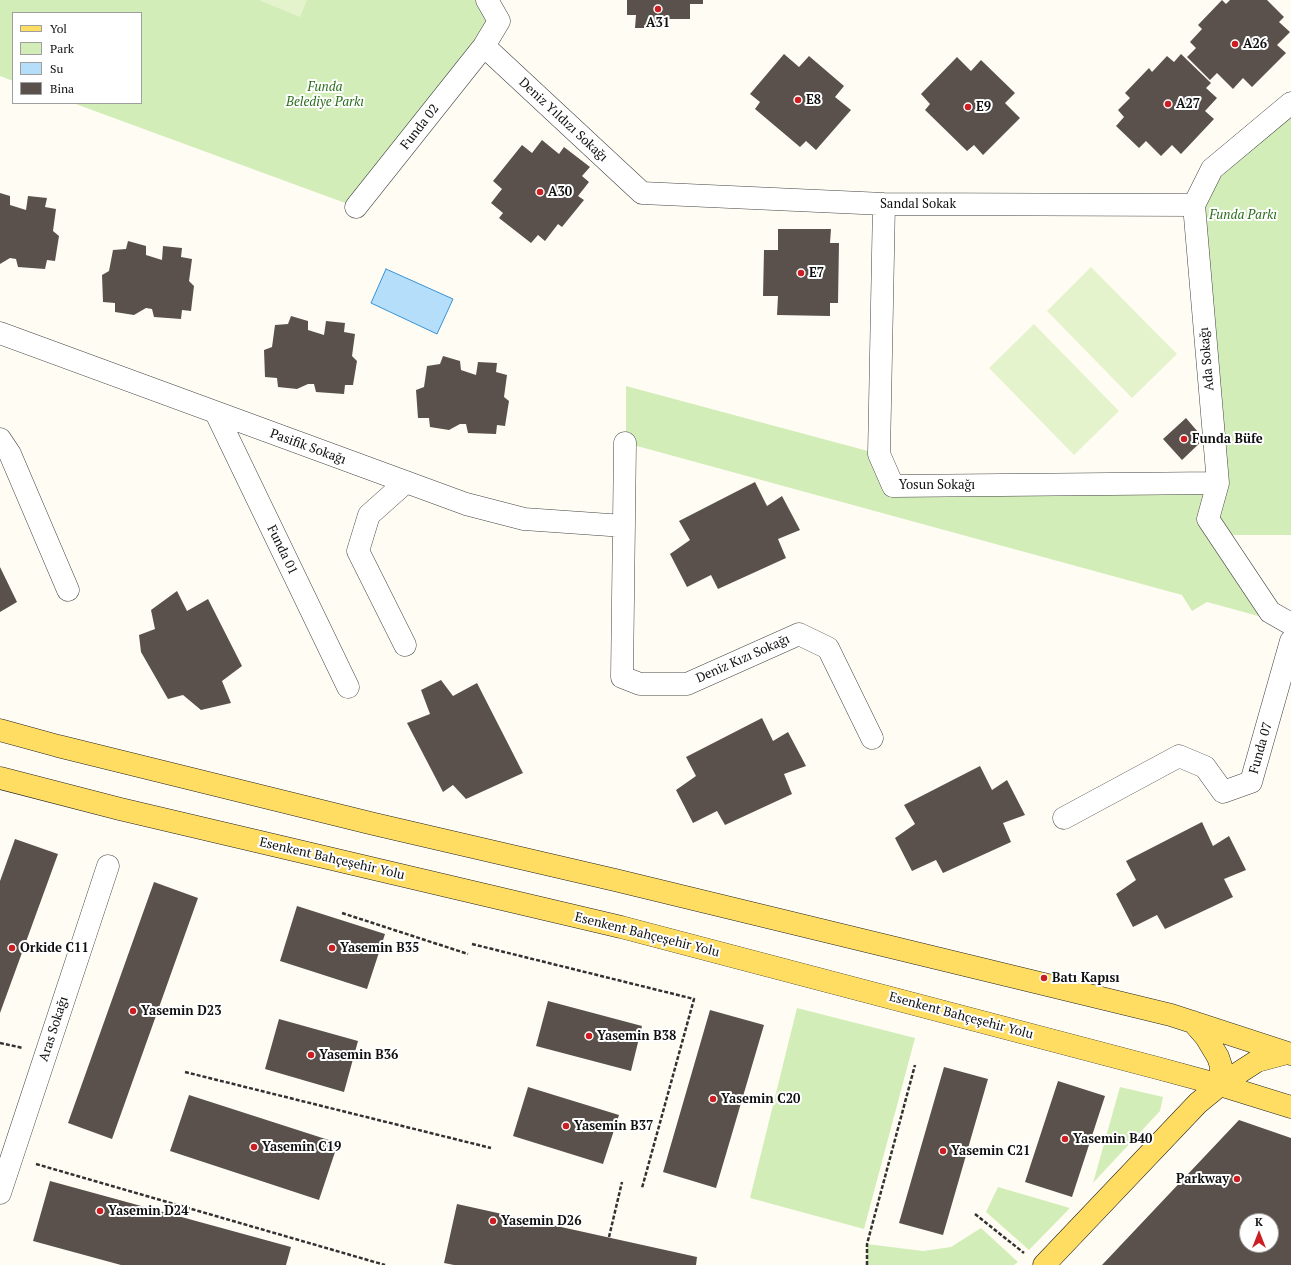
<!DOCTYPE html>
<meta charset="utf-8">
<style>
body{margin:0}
#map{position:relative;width:1291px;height:1265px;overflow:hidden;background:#fffdf3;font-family:"PT Serif",serif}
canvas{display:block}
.legend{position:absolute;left:12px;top:12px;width:130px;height:92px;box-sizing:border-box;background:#fff;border:1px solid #9f9f9f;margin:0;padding:5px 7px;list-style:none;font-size:12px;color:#101010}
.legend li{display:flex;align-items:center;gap:8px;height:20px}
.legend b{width:20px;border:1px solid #9f9f9f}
.north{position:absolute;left:1239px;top:1213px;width:40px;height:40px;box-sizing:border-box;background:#fff;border:1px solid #9f9f9f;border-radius:50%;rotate:0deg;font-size:11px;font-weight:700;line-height:16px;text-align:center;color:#101010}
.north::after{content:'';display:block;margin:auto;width:14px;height:18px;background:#cb1e22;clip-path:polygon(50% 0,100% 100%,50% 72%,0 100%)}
</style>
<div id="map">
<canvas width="1291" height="1265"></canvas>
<ul class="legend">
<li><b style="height:5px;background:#ffdd63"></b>Yol</li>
<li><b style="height:11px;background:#d3edb9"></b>Park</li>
<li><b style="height:11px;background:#b4defa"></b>Su</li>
<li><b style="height:11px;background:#5a514c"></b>Bina</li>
</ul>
<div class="north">K</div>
</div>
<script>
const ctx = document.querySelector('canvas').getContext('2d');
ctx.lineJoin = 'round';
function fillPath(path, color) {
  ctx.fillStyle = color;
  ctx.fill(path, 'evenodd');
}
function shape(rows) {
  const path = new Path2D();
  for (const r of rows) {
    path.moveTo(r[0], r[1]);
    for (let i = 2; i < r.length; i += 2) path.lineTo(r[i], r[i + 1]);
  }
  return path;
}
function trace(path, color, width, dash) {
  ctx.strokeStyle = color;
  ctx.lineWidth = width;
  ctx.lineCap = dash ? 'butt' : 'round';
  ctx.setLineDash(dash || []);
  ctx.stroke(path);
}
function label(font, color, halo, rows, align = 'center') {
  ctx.font = font + ' "PT Serif",serif';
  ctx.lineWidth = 4;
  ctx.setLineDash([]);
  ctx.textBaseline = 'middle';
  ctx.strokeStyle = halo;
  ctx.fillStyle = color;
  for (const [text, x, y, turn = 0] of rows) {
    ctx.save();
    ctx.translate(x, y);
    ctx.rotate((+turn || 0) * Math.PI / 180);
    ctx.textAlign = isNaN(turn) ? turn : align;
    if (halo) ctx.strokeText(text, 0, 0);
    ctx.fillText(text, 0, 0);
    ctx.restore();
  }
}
const green = shape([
 [0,0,487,0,499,21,356,207,73,103,141,103,141,13,13,13,13,81,0,76],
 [1291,103,1291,535,1220,535,1291,625,1207,602,1192,611,1182,595,626,443,626,386,879,454,893,486,1218,483,1194,205,1212,169],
 [797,1008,915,1038,864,1229,750,1198],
 [1120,1087,1163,1097,1160,1111,1093,1183],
 [998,1187,1070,1208,1029,1250,986,1212],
 [981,1228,1018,1262,1014,1265,867,1265,867,1244,923,1251,951,1247]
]);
const pitch = shape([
 [259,0,307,0,300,17],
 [1091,267,1177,354,1132,398,1047,311],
 [1034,324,1119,411,1074,455,989,368]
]);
const water = shape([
 [386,269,453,299,437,334,371,303,386,269]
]);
const building = shape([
 [627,0,703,0,703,4,690,4,690,19,668,19,668,28,635,28,636,15,627,15],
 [1222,0,1226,4,1230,0,1267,0,1284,17,1279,22,1290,32,1277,45,1286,53,1252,87,1243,78,1233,89,1217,73,1210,80,1187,57,1196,48,1190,42,1202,29,1198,25],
 [784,54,799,67,809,56,844,86,835,97,851,110,816,150,806,141,800,147,755,109,760,102,750,94],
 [1181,54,1211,83,1206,88,1217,98,1205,111,1214,119,1181,154,1172,145,1161,156,1146,141,1139,148,1116,126,1124,117,1118,110,1130,98,1125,93,1149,68,1152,72,1167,56,1174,62],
 [957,57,971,71,981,60,1015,93,1005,103,1020,118,983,155,974,145,967,151,925,110,930,104,921,94],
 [542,140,559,154,564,147,590,167,582,176,589,182,578,196,584,200,562,227,558,224,545,241,538,235,531,243,499,218,503,213,491,203,502,189,493,181,522,145,532,153],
 [0,193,10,196,10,205,26,210,28,196,47,198,45,207,56,209,53,231,59,236,55,261,47,260,45,269,18,267,16,259,10,258,0,264],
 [778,229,831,229,830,243,839,243,838,303,830,303,830,316,777,315,778,296,763,296,764,250,778,250],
 [128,241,146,246,146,255,162,260,163,246,182,248,181,257,192,259,189,281,194,286,191,311,182,310,181,319,154,317,152,309,146,308,134,315,115,312,115,303,103,302,102,275,109,271,113,250,126,249],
 [291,316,308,321,308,330,324,335,326,321,345,323,344,332,355,334,352,356,357,361,353,385,345,385,344,394,316,392,314,384,308,384,297,389,278,387,277,378,265,377,264,350,272,347,275,325,288,324],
 [443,356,460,361,461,370,476,375,478,362,497,363,496,372,507,375,504,397,509,401,505,426,497,425,496,434,468,433,466,424,460,424,449,430,430,427,429,418,418,418,416,390,424,387,427,366,440,364],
 [1186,418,1204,439,1182,460,1163,439],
 [755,482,767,506,782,496,800,530,778,539,786,558,718,589,711,575,687,587,670,554,690,540,679,521],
 [0,567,17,602,0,612],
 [177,591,187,611,208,599,242,666,222,681,231,703,201,710,183,695,168,699,141,652,139,635,155,629,151,610],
 [441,680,453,696,477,683,523,773,466,799,453,785,443,792,407,723,430,714,421,690],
 [762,718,773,741,788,732,806,766,784,774,792,794,725,825,717,811,693,823,676,790,696,776,686,757],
 [980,766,992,790,1007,780,1025,815,1003,823,1011,842,943,873,936,860,912,871,895,838,915,824,904,805],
 [1202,822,1213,846,1229,836,1246,870,1224,879,1233,897,1165,929,1157,915,1133,927,1116,894,1136,880,1126,861],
 [15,839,58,854,0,1013,0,881],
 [154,882,198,898,112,1139,68,1123],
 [297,906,385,934,367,989,280,961],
 [548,1001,642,1026,631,1071,536,1046],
 [710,1010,764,1025,716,1188,663,1172],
 [279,1019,358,1041,344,1092,265,1069],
 [944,1067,988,1079,943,1235,899,1223],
 [1058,1081,1105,1096,1072,1197,1025,1182],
 [528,1087,619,1115,603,1164,513,1136],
 [189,1095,338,1143,319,1200,170,1151],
 [1239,1120,1291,1138,1291,1265,1102,1265],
 [1247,1221,1271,1221,1271,1245,1247,1245],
 [50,1181,291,1247,286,1265,121,1265,33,1241],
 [457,1204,697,1257,696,1265,454,1265,444,1263]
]);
const path = shape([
 [342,913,468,954],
 [472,944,694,999,642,1188],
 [0,1043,23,1048],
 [185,1072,491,1148],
 [36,1164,385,1265],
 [975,1214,1024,1253],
 [609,1237,622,1182],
 [867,1265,867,1244,915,1065]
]);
const minor = shape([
 [484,46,642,193,884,204,1194,205],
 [1291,103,1212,169,1194,205,1218,483,1208,519,1270,612,1291,624],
 [884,204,879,454,893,486,1218,483],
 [356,207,484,46,499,21,487,0],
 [0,333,466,504,524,519,624,526],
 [216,413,348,687],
 [0,439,10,454,68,590],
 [625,443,622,677,640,684,687,684,799,634,828,648,872,738],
 [405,645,358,551,369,515,406,482],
 [1064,818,1179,756,1205,767,1223,792,1251,782,1291,641],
 [0,1193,108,866]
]);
const major = shape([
 [0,730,58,746,374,824,615,880,1171,1015,1291,1054],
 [0,778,120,809,621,927,1161,1069,1220,1085,1291,1107],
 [1193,1022,1206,1037,1218,1057,1221,1066,1220,1085],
 [1044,1265,1198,1103,1220,1085,1257,1061,1287,1053]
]);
const markers = [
 [658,9,4,"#cb1e22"],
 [1235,44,4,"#cb1e22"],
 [798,100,4,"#cb1e22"],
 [1168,104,4,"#cb1e22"],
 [968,107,4,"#cb1e22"],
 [540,192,4,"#cb1e22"],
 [801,273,4,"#cb1e22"],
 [1184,439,4,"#cb1e22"],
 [12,948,4,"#cb1e22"],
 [332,948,4,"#cb1e22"],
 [1044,978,4,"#cb1e22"],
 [133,1011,4,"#cb1e22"],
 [589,1036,4,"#cb1e22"],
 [311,1055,4,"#cb1e22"],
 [713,1099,4,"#cb1e22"],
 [566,1126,4,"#cb1e22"],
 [1065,1139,4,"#cb1e22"],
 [254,1147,4,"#cb1e22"],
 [943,1151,4,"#cb1e22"],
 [1237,1179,4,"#cb1e22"],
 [100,1211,4,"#cb1e22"],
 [493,1221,4,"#cb1e22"]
];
const poiNames = [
 ["A31",658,23,"center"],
 ["A26",1243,44],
 ["E8",806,100],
 ["A27",1176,104],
 ["E9",976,107],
 ["A30",548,192],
 ["E7",809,273],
 ["Funda Büfe",1192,439],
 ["Orkide C11",20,948],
 ["Yasemin B35",340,948],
 ["Batı Kapısı",1052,978],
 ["Yasemin D23",141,1011],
 ["Yasemin B38",597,1036],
 ["Yasemin B36",319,1055],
 ["Yasemin C20",721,1099],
 ["Yasemin B37",574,1126],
 ["Yasemin B40",1073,1139],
 ["Yasemin C19",262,1147],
 ["Yasemin C21",951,1151],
 ["Parkway",1229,1179,"right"],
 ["Yasemin D24",108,1211],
 ["Yasemin D26",501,1221]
];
const parkNames = [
 ["Funda",325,87],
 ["Belediye Parkı",325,102],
 ["Funda Parkı",1243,215]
];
const streetNames = [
 ["Deniz Yıldızı Sokağı",563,120,43],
 ["Funda 02",420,127,-52],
 ["Sandal Sokak",918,204],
 ["Ada Sokağı",1207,359,-95],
 ["Pasifik Sokağı",308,447,20],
 ["Yosun Sokağı",937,485],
 ["Funda 01",282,550,64],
 ["Deniz Kızı Sokağı",743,659,-24],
 ["Funda 07",1261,748,-74],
 ["Esenkent Bahçeşehir Yolu",332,859,13],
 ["Esenkent Bahçeşehir Yolu",647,935,14],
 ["Esenkent Bahçeşehir Yolu",961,1016,15],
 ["Aras Sokağı",54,1029,-72]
];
fillPath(green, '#d3edb9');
fillPath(pitch, '#e5f3cc');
fillPath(water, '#b4defa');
trace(water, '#3692d6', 1);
fillPath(building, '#5a514c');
trace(minor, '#434343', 23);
trace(major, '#212121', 23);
trace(path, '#323232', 2.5, [4, 2]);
trace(minor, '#fff', 22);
trace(major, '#ffdd63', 22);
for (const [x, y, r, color] of markers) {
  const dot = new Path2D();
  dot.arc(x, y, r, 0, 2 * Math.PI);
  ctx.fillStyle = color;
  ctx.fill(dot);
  trace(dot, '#fff', 1.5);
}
label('bold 13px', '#101010', '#fff', poiNames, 'left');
label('italic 13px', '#2a6e1b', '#fff', parkNames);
label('13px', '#101010', '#fff', streetNames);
</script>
